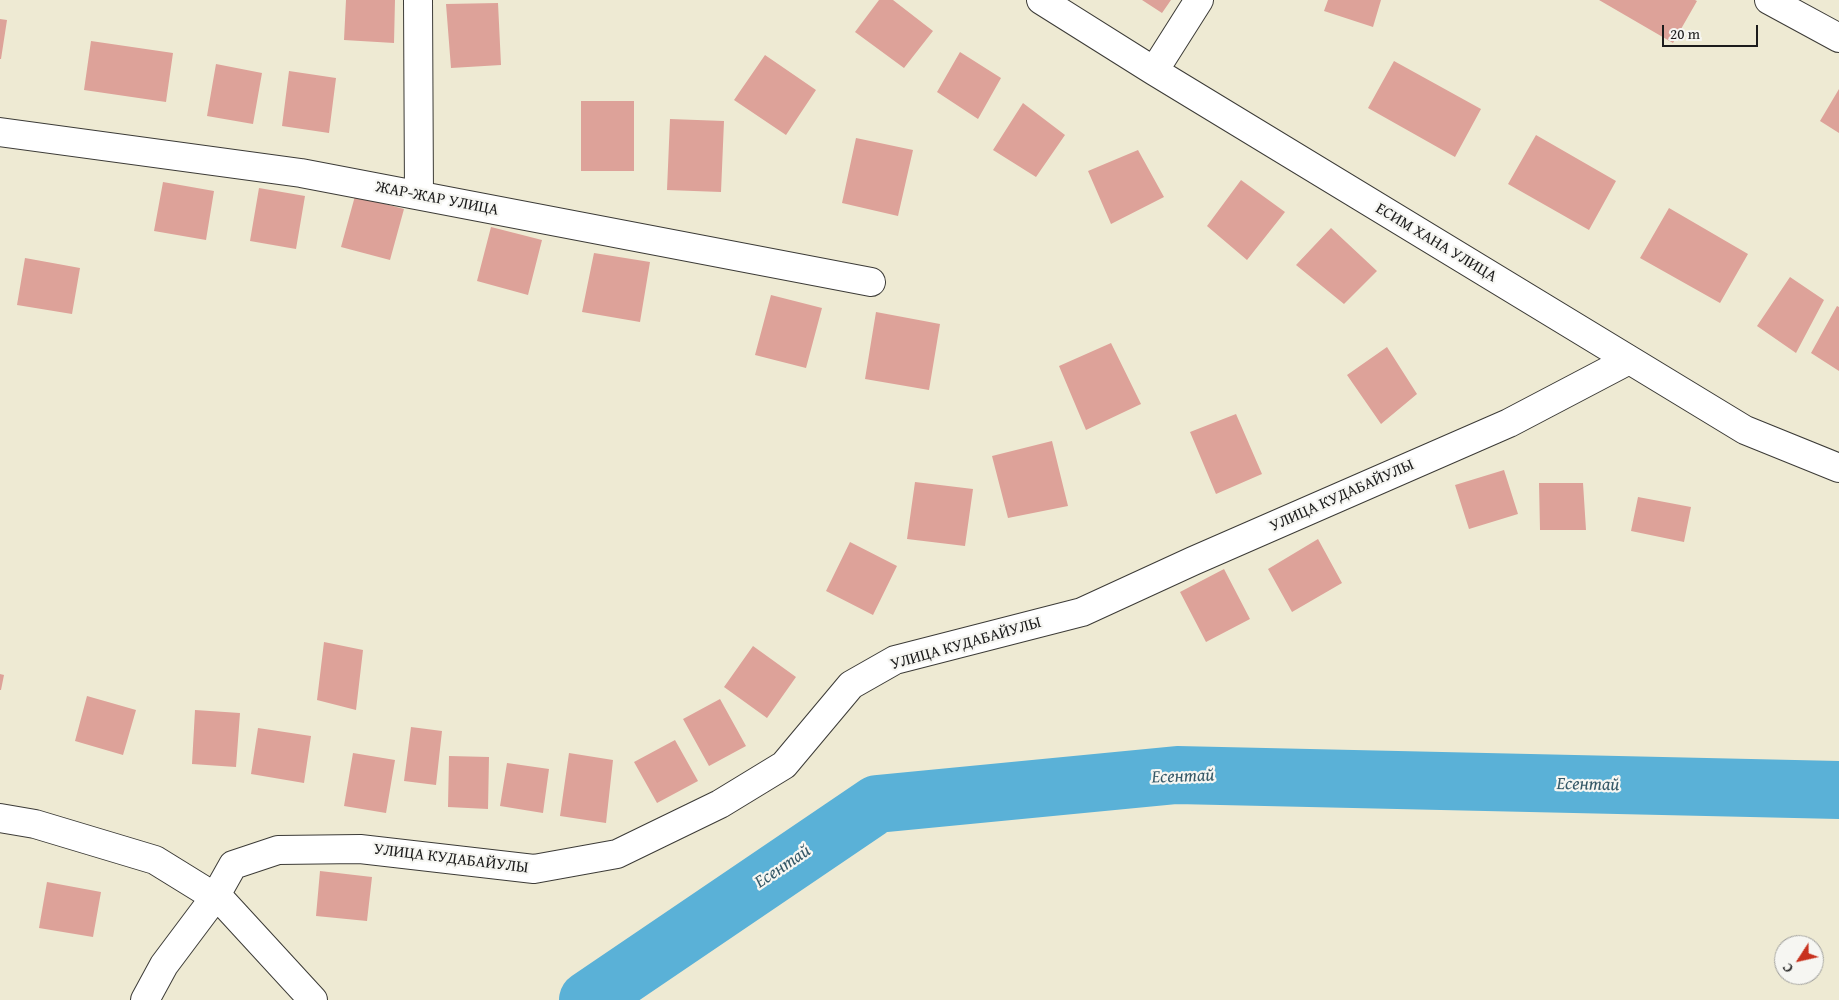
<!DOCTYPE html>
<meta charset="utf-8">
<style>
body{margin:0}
#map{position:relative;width:1839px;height:1000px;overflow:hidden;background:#eeead3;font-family:"Gentium Book Plus",serif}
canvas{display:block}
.north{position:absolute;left:1774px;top:935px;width:50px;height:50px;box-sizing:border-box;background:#f6f6f2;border:1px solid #9f9f9c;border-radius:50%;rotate:235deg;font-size:14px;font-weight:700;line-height:20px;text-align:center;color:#1c1c1c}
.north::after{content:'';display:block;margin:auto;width:18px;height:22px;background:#c8321e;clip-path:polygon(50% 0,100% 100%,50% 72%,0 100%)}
.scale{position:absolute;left:1662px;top:25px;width:96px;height:22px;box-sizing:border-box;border:2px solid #1c1c1c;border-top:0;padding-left:6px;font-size:15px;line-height:18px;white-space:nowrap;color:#1c1c1c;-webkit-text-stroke:4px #f6f6f2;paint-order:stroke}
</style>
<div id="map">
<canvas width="1839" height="1000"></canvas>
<div class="north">С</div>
<div class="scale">20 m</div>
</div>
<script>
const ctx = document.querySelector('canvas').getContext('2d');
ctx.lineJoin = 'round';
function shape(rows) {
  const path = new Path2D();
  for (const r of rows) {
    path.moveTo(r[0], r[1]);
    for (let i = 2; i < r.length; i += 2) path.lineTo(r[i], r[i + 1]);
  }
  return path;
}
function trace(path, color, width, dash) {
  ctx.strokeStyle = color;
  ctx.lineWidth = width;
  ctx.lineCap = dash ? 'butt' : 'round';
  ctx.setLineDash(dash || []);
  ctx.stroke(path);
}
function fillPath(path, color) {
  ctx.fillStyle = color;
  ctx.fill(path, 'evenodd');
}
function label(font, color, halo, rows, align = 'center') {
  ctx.font = font + ' "Gentium Book Plus",serif';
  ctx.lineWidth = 4.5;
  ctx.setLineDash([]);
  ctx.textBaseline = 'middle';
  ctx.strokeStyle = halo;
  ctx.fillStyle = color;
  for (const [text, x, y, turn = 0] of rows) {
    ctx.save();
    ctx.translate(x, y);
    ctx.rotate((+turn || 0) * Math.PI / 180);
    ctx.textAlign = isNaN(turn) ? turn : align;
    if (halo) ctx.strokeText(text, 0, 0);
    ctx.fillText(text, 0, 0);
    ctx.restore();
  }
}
const river = shape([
 [588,1000,877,804,1177,775,1839,790]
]);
const building = shape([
 [346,0,395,0,394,43,344,40],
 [879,0,893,0,933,31,904,68,855,32],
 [1142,0,1171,0,1162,13],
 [1328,0,1381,0,1373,27,1324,11],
 [1599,0,1695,0,1697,1,1673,43],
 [498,3,501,65,451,68,446,4],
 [0,19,7,20,1,59,0,59],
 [91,41,173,53,166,102,84,90],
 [960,52,1001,78,978,119,937,92],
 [765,55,816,90,786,135,734,100],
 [1394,61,1481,109,1455,157,1368,108],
 [216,64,262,73,253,124,207,116],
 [289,71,336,78,329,133,282,126],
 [1839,89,1839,133,1820,121],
 [581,101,634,101,634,171,581,171],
 [1023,103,1065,135,1036,177,993,150],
 [670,119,724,121,721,192,667,190],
 [1536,135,1616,181,1589,230,1508,184],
 [856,138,913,150,898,216,842,203],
 [1138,150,1164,197,1111,224,1088,171],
 [1241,180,1285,212,1247,260,1207,226],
 [163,182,214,191,206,240,154,231],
 [259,188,305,196,296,249,250,241],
 [355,196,404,209,390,260,341,247],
 [1669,208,1748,254,1720,303,1640,258],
 [491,227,542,240,528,295,477,281],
 [1331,228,1377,271,1344,304,1296,265],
 [594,253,650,262,640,322,582,312],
 [25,258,80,268,72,314,17,305],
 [1790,277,1824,300,1796,353,1757,326],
 [771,295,822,308,806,368,755,355],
 [1837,306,1839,307,1839,371,1811,353],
 [876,312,940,324,929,390,865,379],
 [1111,343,1141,404,1086,430,1059,366],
 [1387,347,1417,394,1381,424,1347,375],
 [1236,414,1262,474,1216,494,1190,432],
 [1052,441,1068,506,1008,518,992,456],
 [1504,470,1518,514,1469,529,1455,485],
 [915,482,973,489,965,546,907,539],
 [1539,483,1583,483,1586,530,1540,530],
 [1638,497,1691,507,1684,542,1631,531],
 [1318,539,1342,583,1292,612,1268,569],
 [850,542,897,566,873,615,826,591],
 [1224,569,1250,619,1206,642,1180,592],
 [324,642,363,650,356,710,317,700],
 [753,646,796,677,767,718,724,687],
 [0,674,4,675,1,690,0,690],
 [87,696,136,710,123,755,75,741],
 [720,699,746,746,709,766,683,719],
 [195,710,240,713,236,767,192,764],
 [411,727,442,731,436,785,404,781],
 [258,728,311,736,304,783,251,774],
 [675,740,698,781,657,803,634,762],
 [353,753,395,760,386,813,344,806],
 [569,753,613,760,606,823,560,816],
 [449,756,489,757,488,809,448,807],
 [507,763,549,769,543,813,500,806],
 [320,871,372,877,367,921,316,916],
 [47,882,101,892,93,937,39,928]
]);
const minor = shape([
 [418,0,419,195],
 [1041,0,1154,71,1745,430,1839,468],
 [1769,0,1839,38],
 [1154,71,1199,0],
 [0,132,301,173,871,282],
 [0,818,35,824,155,860,223,902,313,1000],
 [145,1000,164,965,215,897,233,865,278,850,360,849,534,869,617,854,720,804,784,765,851,685,895,660,1082,612,1193,561,1509,423,1629,360]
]);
const streetNames = [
 ["ЖАР-ЖАР УЛИЦА",437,199,11],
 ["ЕСИМ ХАНА УЛИЦА",1436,243,31],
 ["УЛИЦА КУДАБАЙУЛЫ",1342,496,-24],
 ["УЛИЦА КУДАБАЙУЛЫ",966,644,-16],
 ["УЛИЦА КУДАБАЙУЛЫ",451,859,7]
];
const waterNames = [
 ["Есентай",1183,777,-2],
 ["Есентай",1588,785,1],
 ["Есентай",783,867,-34]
];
trace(river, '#5ab1d7', 58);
fillPath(building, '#dda299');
trace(minor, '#3c3b37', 30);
trace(minor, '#fff', 28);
label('16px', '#1c1c1c', '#f6f6f2', streetNames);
label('italic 18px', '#355867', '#f6f6f2', waterNames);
</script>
